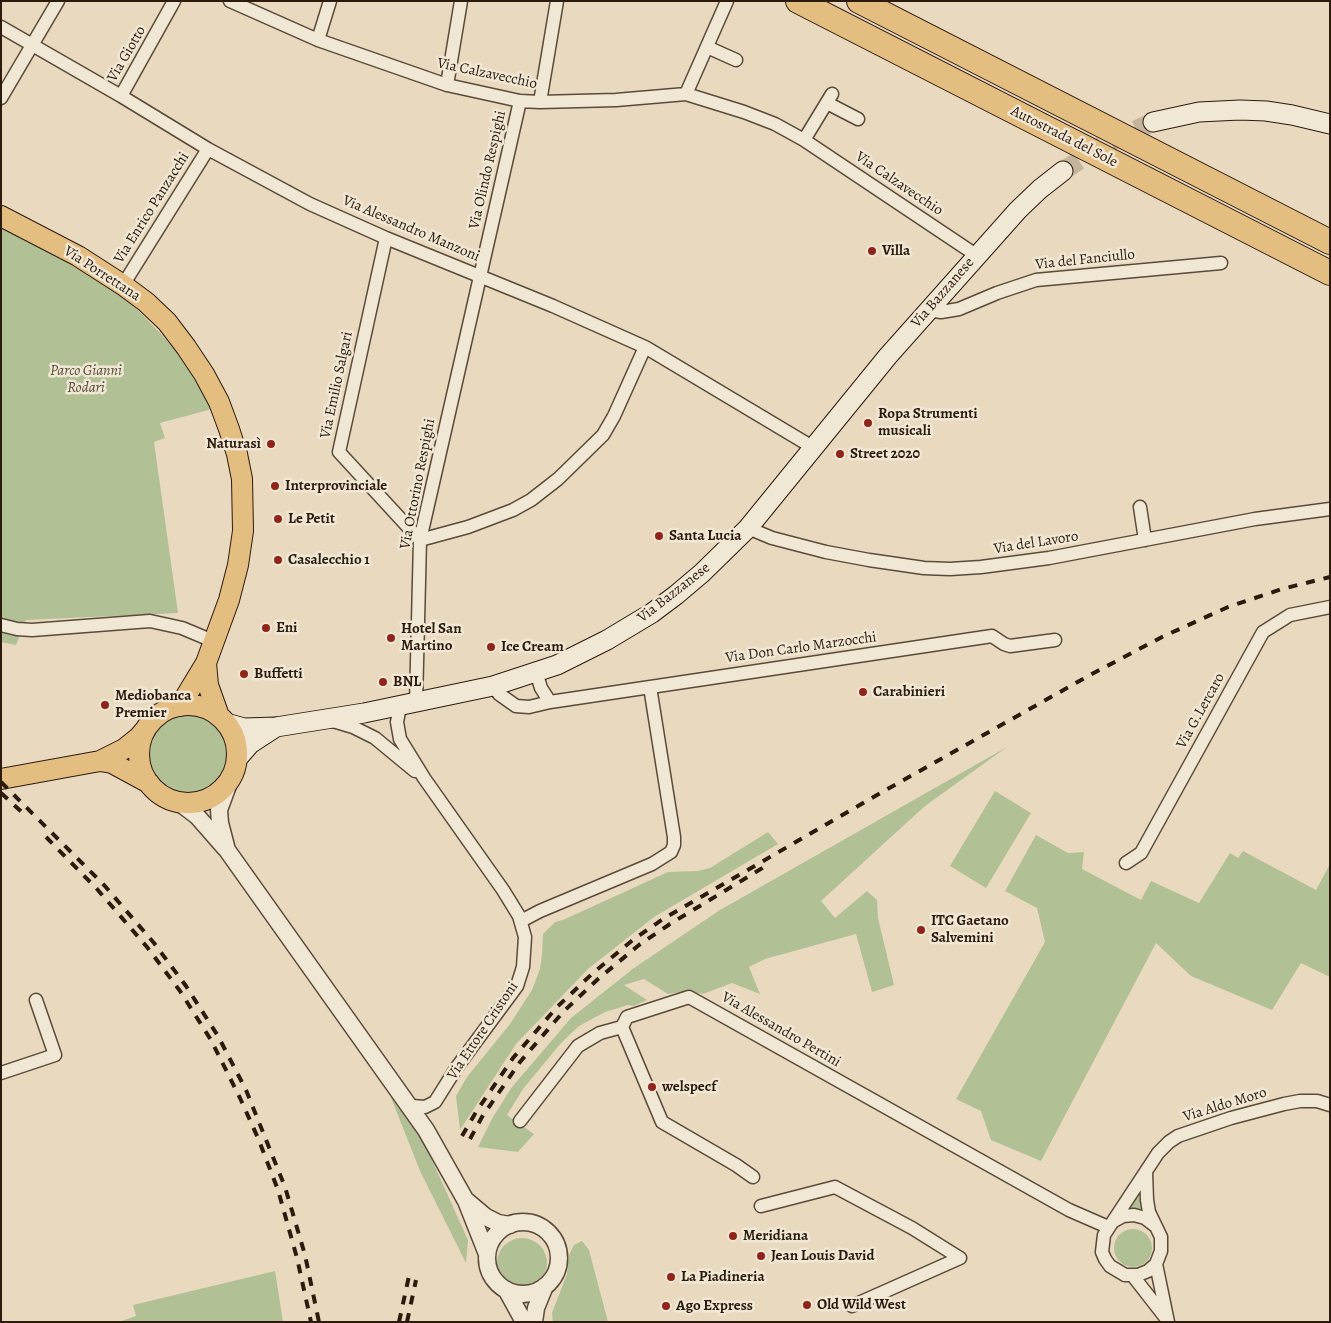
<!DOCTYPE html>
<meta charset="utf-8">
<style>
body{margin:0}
#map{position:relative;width:1331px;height:1323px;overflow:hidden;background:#e9dabf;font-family:Alegreya,serif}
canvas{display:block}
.frame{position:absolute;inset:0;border:2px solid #2c1a0d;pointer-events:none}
</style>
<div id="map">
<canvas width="1331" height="1323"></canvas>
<div class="frame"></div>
</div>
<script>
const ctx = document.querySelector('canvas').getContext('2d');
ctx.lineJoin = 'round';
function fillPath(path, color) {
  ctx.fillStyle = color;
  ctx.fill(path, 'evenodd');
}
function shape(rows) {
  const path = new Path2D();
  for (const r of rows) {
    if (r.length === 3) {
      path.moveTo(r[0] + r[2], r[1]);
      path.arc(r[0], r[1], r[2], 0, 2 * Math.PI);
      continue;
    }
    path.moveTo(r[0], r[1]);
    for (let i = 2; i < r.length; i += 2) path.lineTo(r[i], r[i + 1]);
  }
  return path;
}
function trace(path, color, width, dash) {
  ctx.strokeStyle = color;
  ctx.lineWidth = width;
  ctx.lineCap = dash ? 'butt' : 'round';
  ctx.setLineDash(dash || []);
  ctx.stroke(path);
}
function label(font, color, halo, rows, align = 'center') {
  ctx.font = font + ' Alegreya,serif';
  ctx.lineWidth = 5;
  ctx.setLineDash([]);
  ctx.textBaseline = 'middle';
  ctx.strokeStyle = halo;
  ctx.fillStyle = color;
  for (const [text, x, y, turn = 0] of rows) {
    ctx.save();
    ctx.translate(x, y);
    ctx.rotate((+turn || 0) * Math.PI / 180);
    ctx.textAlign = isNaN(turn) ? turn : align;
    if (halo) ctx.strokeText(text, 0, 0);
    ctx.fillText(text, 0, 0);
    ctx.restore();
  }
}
const green = shape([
 [1,225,107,284,133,305,162,335,189,367,212,409,160,423,165,438,154,442,178,613,26,620,16,645,1,642],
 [187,754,43],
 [1007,747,925,806,821,901,835,918,867,891,877,900,878,918,894,985,872,992,856,934,765,959,749,967,760,994,732,983,703,994,688,991,668,994,644,979,624,985,647,1000,634,1006,628,1005,605,1012,579,1026,561,1043,523,1089,507,1115,534,1134,518,1152,478,1147,493,1117,512,1087,571,1018,634,968,720,910],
 [995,791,1031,813,986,888,950,866],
 [768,832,778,844,654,917,588,969,516,1044,460,1130,456,1096,467,1077,510,1024,532,990,540,969,542,955,543,934,555,922,563,920,668,872,698,871,710,868],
 [1036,835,1068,853,1084,852,1082,869,1141,900,1151,881,1199,903,1230,853,1238,858,1243,851,1316,890,1330,864,1330,977,1301,963,1272,1010,1191,976,1156,943,1041,1161,991,1140,981,1111,956,1099,1045,942,1037,908,1005,891],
 [390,1095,423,1140,468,1240,466,1263,420,1171],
 [1143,1182,1139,1196,1142,1209,1127,1208],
 [1133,1248,19],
 [522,1263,25],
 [582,1241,589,1250,608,1322,553,1322,552,1313,567,1274,569,1255,574,1245],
 [275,1271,283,1322,119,1322,136,1316,133,1305]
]);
const secondaryTunnel = shape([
 [1063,171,1103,145,1153,122]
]);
const minor = shape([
 [230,1,318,40,447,85,520,101,540,102,616,100,686,94,744,112,775,124,804,140,976,255],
 [1,27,121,96,208,149,310,204,386,238,553,306,645,347,814,448],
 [318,40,330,1],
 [707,47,736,60],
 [447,85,461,1],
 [686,94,727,1],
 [121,96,174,1],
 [1,98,58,1],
 [540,102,557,1],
 [827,103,858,119],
 [804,140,832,94],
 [386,238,339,452,420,540],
 [123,285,208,149],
 [928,310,941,312,959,309,997,293,1036,280,1221,263],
 [1140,507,1145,540],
 [748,528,772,538,826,552,869,560,924,568,950,569,981,567,1049,558,1255,519,1330,509],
 [420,540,468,527,513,510,531,500,558,479,603,435,614,416,645,347],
 [1,625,17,629,32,630,150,621,182,628,213,641],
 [493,686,499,694,516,706,529,707,550,702,541,688,536,672],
 [550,702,992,636,1004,644,1010,646,1055,640],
 [416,703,420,540,520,101],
 [400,706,397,722,400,739,424,778,503,890,519,916,525,937,523,967,517,986,457,1067,435,1102,425,1107,412,1106,408,1104],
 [333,721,353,727,375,738,415,771],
 [1126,863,1141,853,1263,632,1290,615,1330,607],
 [521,921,540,911,652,864,671,852,674,845,674,837,650,687],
 [1,1073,55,1055,36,1000],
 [520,1121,578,1046,600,1033,622,1027],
 [1146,1172,1147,1200,1149,1212,1161,1237,1161,1251,1156,1264,1148,1271,1138,1275,1125,1275,1110,1266,1105,1259,1102,1252,1104,1235,1158,1153,1169,1142,1178,1136,1231,1118,1284,1104,1300,1101,1317,1101,1330,1105],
 [753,1177,736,1165,662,1122,622,1027,627,1017,689,997,1069,1210,1108,1227],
 [761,1206,835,1187,912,1228,960,1258],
 [1114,1221,1123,1216,1134,1215,1145,1218,1154,1225],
 [1156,1264,1168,1322],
 [1133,1276,1165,1317],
 [852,1306,960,1258]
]);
const tertiary = shape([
 [230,780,219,810,220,823,227,850,426,1130,466,1201,487,1254],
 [177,801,197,816,225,848],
 [467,1201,486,1217,498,1223,510,1225],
 [523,1258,36],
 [507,1291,524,1322],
 [534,1322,536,1308,545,1286]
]);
const secondary = shape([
 [1153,122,1199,112,1240,110,1266,111,1292,115,1330,124],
 [226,723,244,728,276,727,364,713,493,686,557,665,607,640,652,613,676,595,702,573,748,528,888,356,1018,210,1040,189,1063,171],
 [237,759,250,744,276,727]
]);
const primary = shape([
 [1,216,78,256,123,285,146,302,167,322,186,347,204,374,219,402,229,429,237,454,242,479,243,531,238,565,229,600,206,663,180,706],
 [206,663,208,685,219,716],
 [188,754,49],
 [100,761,112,763,149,783],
 [1,779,100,761,124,749,139,737,145,730]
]);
const motorway = shape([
 [798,1,1330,273],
 [859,1,1330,242]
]);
const rail = shape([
 [1,782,104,885,154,943,186,986,218,1036,246,1090,285,1187,305,1255,319,1322],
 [1,793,25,815],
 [46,837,97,889,147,947,180,991,211,1040,240,1098,258,1138,278,1190,297,1258,311,1322],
 [462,1136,476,1112,513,1058,557,1007,593,973,634,939,663,919,877,795,1090,675,1162,637,1228,607,1282,589,1330,577],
 [470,1139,482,1117,520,1062,563,1012,598,979,639,945,670,924,769,864],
 [399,1322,409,1276],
 [407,1322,416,1280]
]);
const markers = [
 [872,251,5,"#8f2418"],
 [868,423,5,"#8f2418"],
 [271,444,5,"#8f2418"],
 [840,454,5,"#8f2418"],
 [275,486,5,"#8f2418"],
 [278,519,5,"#8f2418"],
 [659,536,5,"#8f2418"],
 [278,560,5,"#8f2418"],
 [266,628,5,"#8f2418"],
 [391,638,5,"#8f2418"],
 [491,647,5,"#8f2418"],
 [244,674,5,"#8f2418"],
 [383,682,5,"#8f2418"],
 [863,692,5,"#8f2418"],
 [105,705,5,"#8f2418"],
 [921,930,5,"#8f2418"],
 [652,1087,5,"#8f2418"],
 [733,1236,5,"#8f2418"],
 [761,1256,5,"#8f2418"],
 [671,1277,5,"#8f2418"],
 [807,1305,5,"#8f2418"],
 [666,1306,5,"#8f2418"]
];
const streetNames = [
 ["Via Giotto",127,54,-60],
 ["Via Calzavecchio",487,74,12],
 ["Autostrada del Sole",1064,137,27],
 ["Via Olindo Respighi",488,170,-77],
 ["Via Calzavecchio",899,184,34],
 ["Via Enrico Panzacchi",152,208,-58],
 ["Via Alessandro Manzoni",411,229,23],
 ["Via del Fanciullo",1085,260,-6],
 ["Via Porrettana",102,274,33],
 ["Via Bazzanese",943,293,-49],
 ["Via Emilio Salgari",337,385,-78],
 ["Via Ottorino Respighi",418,484,-79],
 ["Via del Lavoro",1036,543,-9],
 ["Via Bazzanese",674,593,-38],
 ["Via Don Carlo Marzocchi",801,648,-8],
 ["Via G.Lercaro",1201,711,-61],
 ["Via Alessandro Pertini",781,1030,30],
 ["Via Ettore Cristoni",483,1031,-56],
 ["Via Aldo Moro",1225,1105,-17]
];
const poiNames = [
 ["Villa",882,251],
 ["Ropa Strumenti",878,414],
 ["musicali",878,431],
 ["Naturasì",261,444,"right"],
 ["Street 2020",850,454],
 ["Interprovinciale",285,486],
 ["Le Petit",288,519],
 ["Santa Lucia",669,536],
 ["Casalecchio 1",288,560],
 ["Eni",276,628],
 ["Hotel San",401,629],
 ["Martino",401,646],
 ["Ice Cream",501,647],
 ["Buffetti",254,674],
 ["BNL",393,682],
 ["Carabinieri",873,692],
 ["Mediobanca",115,696],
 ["Premier",115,713],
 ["ITC Gaetano",931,921],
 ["Salvemini",931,938],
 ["welspecf",662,1087],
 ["Meridiana",743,1236],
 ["Jean Louis David",771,1256],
 ["La Piadineria",681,1277],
 ["Old Wild West",817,1305],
 ["Ago Express",676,1306]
];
const parkNames = [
 ["Parco Gianni",86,371],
 ["Rodari",86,388]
];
fillPath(green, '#b2c095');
trace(secondaryTunnel, '#c3b49b', 19, [19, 9]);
trace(minor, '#5b4a3a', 15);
trace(tertiary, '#5b4a3a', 19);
trace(secondary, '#2c1a0d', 21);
trace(primary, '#2c1a0d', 22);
trace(motorway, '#2c1a0d', 26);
trace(minor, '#f1e7d5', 12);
trace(tertiary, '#f1e7d5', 16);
trace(secondary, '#f1e7d5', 19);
trace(primary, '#e4bd80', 20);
trace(motorway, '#e4bd80', 24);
trace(rail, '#2c1a0d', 4, [9, 9]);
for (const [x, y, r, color] of markers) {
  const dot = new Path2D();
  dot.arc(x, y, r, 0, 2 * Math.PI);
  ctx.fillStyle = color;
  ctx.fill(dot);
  trace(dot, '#f1e7d5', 2);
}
label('15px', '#2c1a0d', '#f1e7d5', streetNames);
label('bold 15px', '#2c1a0d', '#f1e7d5', poiNames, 'left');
label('italic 15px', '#544c36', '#f1e7d5', parkNames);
</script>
